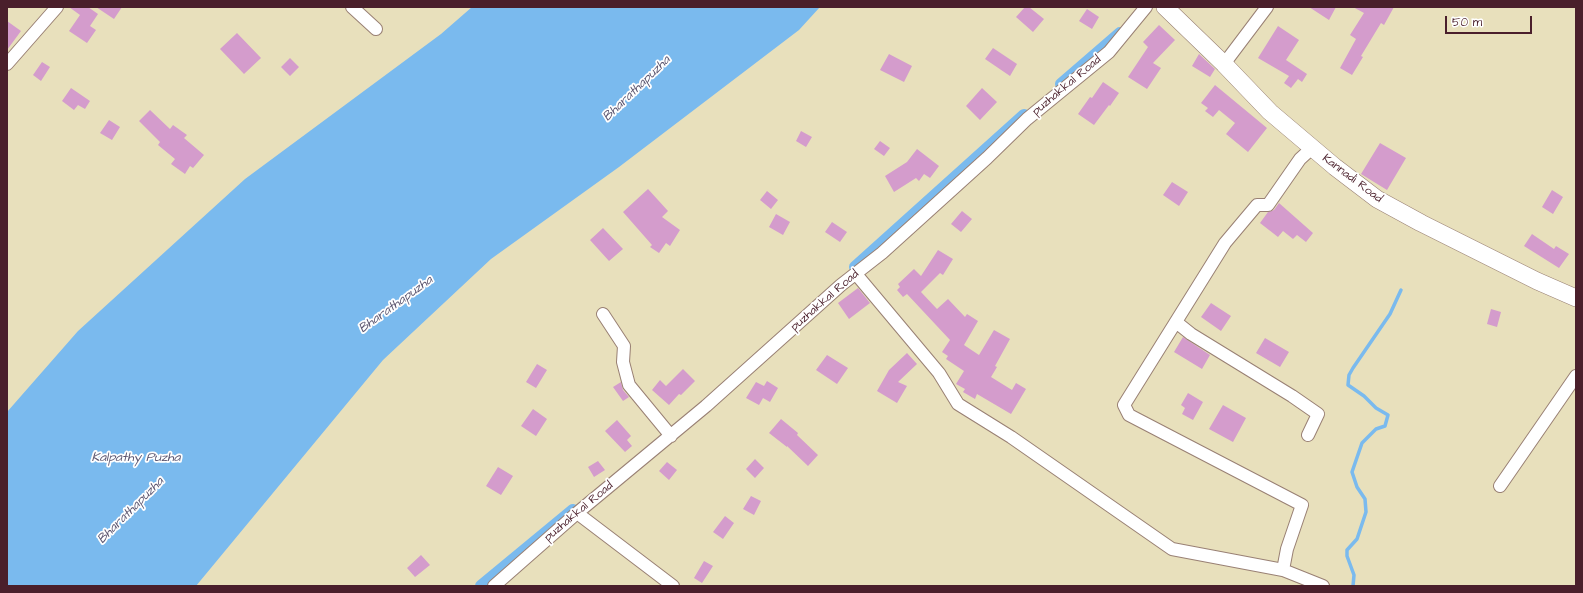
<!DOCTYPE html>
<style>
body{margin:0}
#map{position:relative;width:1583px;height:593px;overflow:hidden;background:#e8e0bc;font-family:"Architects Daughter",sans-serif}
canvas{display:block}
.frame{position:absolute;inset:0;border:8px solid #4a1f2b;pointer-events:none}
.scale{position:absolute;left:1445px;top:16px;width:87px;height:18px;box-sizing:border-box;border:2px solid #4a1f2b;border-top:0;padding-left:5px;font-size:12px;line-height:14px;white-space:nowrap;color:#4a1f2b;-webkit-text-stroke:3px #fff;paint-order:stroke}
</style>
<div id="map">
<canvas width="1583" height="593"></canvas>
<div class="frame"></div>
<div class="scale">50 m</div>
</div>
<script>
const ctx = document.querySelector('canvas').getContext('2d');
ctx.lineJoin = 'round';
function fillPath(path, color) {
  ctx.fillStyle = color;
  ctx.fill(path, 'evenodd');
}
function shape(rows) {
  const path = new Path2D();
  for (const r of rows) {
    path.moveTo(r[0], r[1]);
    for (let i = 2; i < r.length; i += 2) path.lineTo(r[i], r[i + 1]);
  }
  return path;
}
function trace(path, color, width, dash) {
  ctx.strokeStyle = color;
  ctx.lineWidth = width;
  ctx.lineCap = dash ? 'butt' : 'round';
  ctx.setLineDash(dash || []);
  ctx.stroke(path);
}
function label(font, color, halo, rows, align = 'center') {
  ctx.font = font + ' "Architects Daughter",sans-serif';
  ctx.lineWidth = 3.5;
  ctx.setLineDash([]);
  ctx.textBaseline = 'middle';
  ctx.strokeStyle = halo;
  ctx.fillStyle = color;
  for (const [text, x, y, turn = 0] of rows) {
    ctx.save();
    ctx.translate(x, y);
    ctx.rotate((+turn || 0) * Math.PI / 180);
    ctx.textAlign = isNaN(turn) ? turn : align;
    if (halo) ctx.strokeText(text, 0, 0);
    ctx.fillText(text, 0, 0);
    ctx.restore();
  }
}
const water = shape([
 [472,7,820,7,799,30,619,167,491,259,383,360,196,586,7,586,7,412,78,331,245,179,441,34]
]);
const stream = shape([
 [1353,586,1354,575,1347,556,1347,550,1357,539,1366,512,1365,499,1357,487,1352,472,1362,443,1376,429,1385,426,1388,415,1376,408,1364,396,1348,385,1349,375,1353,368,1390,314,1401,290]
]);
const canal = shape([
 [1061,84,1120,33],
 [855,267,1024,115],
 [481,586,573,510]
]);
const building = shape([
 [69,7,88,7,98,14,90,26,96,30,87,43,69,31,80,15],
 [96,7,122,7,114,19],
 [1025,7,1029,7,1044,19,1033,32,1016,17],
 [1309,7,1336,7,1329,20],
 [1353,7,1394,7,1384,25,1381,23,1361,56,1363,57,1352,75,1340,68,1356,39,1350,35,1364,13],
 [1087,9,1099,17,1092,29,1079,21],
 [7,21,21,31,7,50],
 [1159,25,1175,40,1153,63,1161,68,1147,89,1128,77,1148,47,1143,42],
 [1278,26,1299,40,1286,60,1307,74,1302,82,1298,79,1291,88,1284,83,1289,76,1258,58],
 [237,33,261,58,244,74,220,49],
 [993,48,1017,64,1010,76,985,59],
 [889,54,912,66,904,82,880,70],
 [1199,54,1215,69,1210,77,1192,66],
 [290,58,299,67,290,76,281,67],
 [42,62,50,67,41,81,33,75],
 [1103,82,1119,93,1110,106,1109,105,1094,125,1078,114,1090,97,1092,98],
 [1215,85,1267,128,1248,152,1226,134,1235,123,1219,110,1213,117,1205,111,1208,108,1201,103],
 [71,88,90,101,85,109,78,105,74,110,62,101],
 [982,88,997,102,980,120,966,106],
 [150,110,170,129,173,125,187,135,184,138,204,155,193,168,190,166,185,174,171,164,175,159,158,145,160,142,139,121],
 [109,120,120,127,112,140,100,133],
 [801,131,812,137,806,147,796,141],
 [880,141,890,148,884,156,874,149],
 [1380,143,1406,158,1387,190,1361,174],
 [917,149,939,166,930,178,924,174,919,181,916,178,894,192,885,176,907,162],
 [1172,182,1188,192,1179,206,1163,195],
 [648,189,668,211,662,217,680,230,670,246,666,243,659,253,650,247,652,245,623,212],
 [1552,190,1563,197,1553,214,1542,207],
 [767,191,778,200,771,209,760,200],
 [1279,203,1313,233,1306,242,1297,235,1293,239,1283,231,1278,237,1260,223,1268,212,1274,210],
 [962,211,972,219,961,232,951,224],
 [776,214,790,222,783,235,769,227],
 [832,222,847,232,840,242,825,232],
 [603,228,623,249,609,261,590,240],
 [1532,234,1554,249,1556,246,1569,254,1559,268,1524,246],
 [938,250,953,259,943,275,940,273,921,292,937,309,948,299,965,317,967,314,978,321,964,345,979,355,994,330,1010,339,995,366,997,367,991,377,1012,390,1016,383,1026,389,1011,414,977,394,975,399,963,392,965,389,956,384,964,371,946,359,948,356,942,352,950,340,907,294,903,297,897,290,900,287,898,284,914,269,921,276],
 [858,288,870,303,849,319,838,303],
 [1211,303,1231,316,1221,331,1201,317],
 [1491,309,1501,312,1497,327,1487,324],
 [1183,337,1210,355,1202,369,1174,352],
 [1265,338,1289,352,1280,367,1256,353],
 [907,353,917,364,898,382,907,386,897,403,877,391,889,370],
 [827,355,848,368,837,384,816,370],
 [537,364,547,370,536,388,526,382],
 [683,369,695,381,681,395,679,394,669,405,652,390,660,380,666,386],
 [767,381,778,388,770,402,763,398,759,405,746,398,756,382,764,386],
 [621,382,623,390,629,397,623,401,613,387],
 [1188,393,1203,402,1193,420,1182,414,1185,408,1181,405],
 [1223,405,1246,418,1233,442,1209,429],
 [533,409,547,419,536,436,521,426],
 [781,419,798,433,797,435,818,455,808,466,787,446,787,447,769,433],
 [617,420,631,436,627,440,632,446,625,452,605,431],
 [755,459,764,468,755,478,746,469],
 [598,461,605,470,594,477,588,467],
 [667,462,677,470,669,480,659,471],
 [498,467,513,476,501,495,486,486],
 [751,496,761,501,754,515,743,509],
 [725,516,734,523,723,539,713,532],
 [421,555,430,565,415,577,407,568],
 [704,561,713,566,702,583,694,578]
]);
const street = shape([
 [352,7,376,29],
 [7,64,57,7],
 [1224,64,1267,7],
 [1312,148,1300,159,1268,205,1257,205,1225,243,1124,405,1129,415,1302,505,1287,549,1283,570,1323,586],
 [856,274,939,373,958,404,1011,437,1172,549,1283,570],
 [603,314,624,346,623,362,629,385,671,436],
 [1176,322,1191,334,1292,396,1318,414,1308,435],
 [1500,486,1576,376],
 [577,513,673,586],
 [494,586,577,513,706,406,841,285,882,253,987,158,1027,119,1109,52,1146,7]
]);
const secondary = shape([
 [1165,7,1224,64,1270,112,1335,167,1377,199,1421,223,1537,281,1576,298]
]);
const streetNames = [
 ["puzhakkal Road",1067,86,-40],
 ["Kannadi Road",1352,179,37],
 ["puzhakkal Road",825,301,-41],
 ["puzhakkal Road",579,512,-40]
];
const waterNames = [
 ["Bharathapuzha",637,89,-44],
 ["Bharathapuzha",396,305,-36],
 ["Kalpathy Puzha",136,458],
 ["Bharathapuzha",131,511,-45]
];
fillPath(water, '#7abaee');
trace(stream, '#7abaee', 3.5);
trace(canal, '#7abaee', 12);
fillPath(building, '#d49ccc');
trace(street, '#998074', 14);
trace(secondary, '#998074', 18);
trace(street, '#fff', 12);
trace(secondary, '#fff', 17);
label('12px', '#4a1f2b', '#fff', streetNames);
label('italic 13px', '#5b556f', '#fff', waterNames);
</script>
